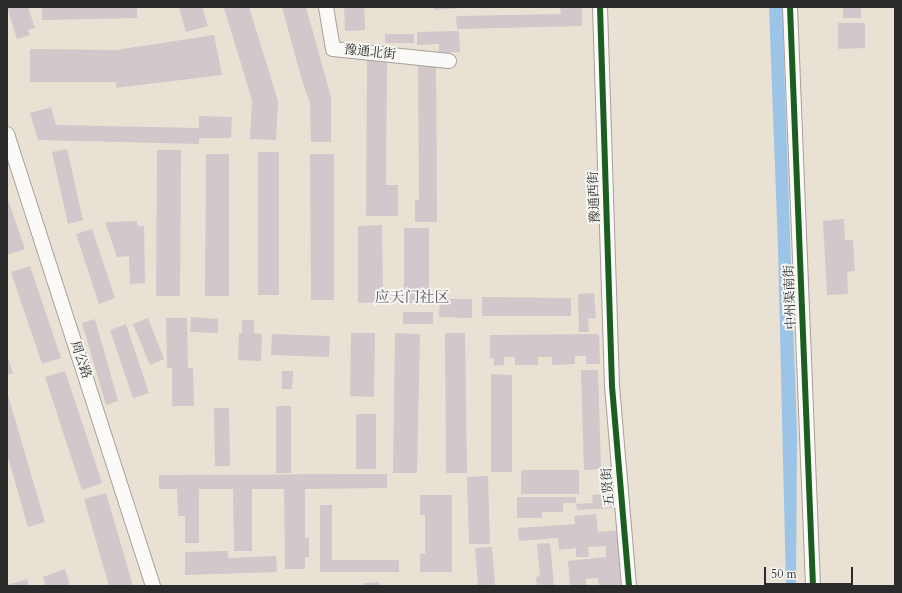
<!DOCTYPE html>
<meta charset="utf-8">
<style>
body{margin:0}
#map{position:relative;width:902px;height:593px;overflow:hidden;background:#e9e1d4;font-family:Cardo,serif}
canvas{display:block}
.frame{position:absolute;inset:0;border:8px solid #2b2b2b;pointer-events:none}
.scale{position:absolute;left:764px;top:567px;width:89px;height:18px;box-sizing:border-box;border:2px solid #2b2b2b;border-top:0;padding-left:5px;font-size:12px;line-height:14px;white-space:nowrap;color:#2b2b2b;-webkit-text-stroke:3px #f6f6f2;paint-order:stroke}
</style>
<div id="map">
<canvas width="902" height="593"></canvas>
<div class="frame"></div>
<div class="scale">50 m</div>
</div>
<script>
const ctx = document.querySelector('canvas').getContext('2d');
ctx.lineJoin = 'round';
function fillPath(path, color) {
  ctx.fillStyle = color;
  ctx.fill(path, 'evenodd');
}
function shape(rows) {
  const path = new Path2D();
  for (const r of rows) {
    path.moveTo(r[0], r[1]);
    for (let i = 2; i < r.length; i += 2) path.lineTo(r[i], r[i + 1]);
  }
  return path;
}
function trace(path, color, width, dash) {
  ctx.strokeStyle = color;
  ctx.lineWidth = width;
  ctx.lineCap = dash ? 'butt' : 'round';
  ctx.setLineDash(dash || []);
  ctx.stroke(path);
}
function label(font, color, halo, rows, align = 'center') {
  ctx.font = font + ' Cardo,"Noto Serif SC",serif';
  ctx.lineWidth = 4;
  ctx.setLineDash([]);
  ctx.textBaseline = 'middle';
  ctx.strokeStyle = halo;
  ctx.fillStyle = color;
  for (const [text, x, y, turn = 0] of rows) {
    ctx.save();
    ctx.translate(x, y);
    ctx.rotate((+turn || 0) * Math.PI / 180);
    ctx.textAlign = isNaN(turn) ? turn : align;
    if (halo) ctx.strokeText(text, 0, 0);
    ctx.fillText(text, 0, 0);
    ctx.restore();
  }
}
const water = shape([
 [769,7,783,7,784,65,797,433,796,586,786,586,778,248]
]);
const building = shape([
 [7,7,28,7,35,28,28,30,30,35,17,39],
 [42,7,137,7,137,18,42,20],
 [179,7,202,7,208,26,186,32],
 [227,7,249,7,278,101,276,140,250,139,252,100,224,8],
 [282,7,306,7,331,97,331,142,311,142,310,103,301,77],
 [344,7,364,7,365,30,345,31],
 [434,7,461,7,461,8,434,10],
 [560,7,582,7,582,26,457,29,456,16,561,14],
 [843,7,861,7,861,18,843,18],
 [838,23,865,23,865,48,838,49],
 [459,31,460,52,439,53,439,44,417,45,417,32],
 [385,34,414,34,414,43,385,43],
 [214,35,222,75,116,88,116,82,30,82,30,49,116,50],
 [367,58,387,58,386,185,398,185,398,216,366,216],
 [418,63,436,63,437,222,415,222,415,199,419,200],
 [51,107,56,125,199,128,199,116,232,117,231,138,199,138,199,144,38,140,30,113],
 [67,149,83,220,68,224,52,152],
 [157,150,181,150,180,296,156,296],
 [258,152,279,152,279,295,258,295],
 [206,154,229,154,229,296,205,296],
 [310,154,334,154,334,300,311,300],
 [7,197,25,249,7,255],
 [844,219,845,240,853,240,855,271,847,272,848,294,827,295,823,221],
 [137,221,137,226,144,226,145,283,130,284,129,256,117,257,105,222],
 [382,225,383,302,358,303,358,226],
 [404,228,429,228,429,303,404,303],
 [92,229,115,298,99,304,76,234],
 [30,266,61,358,42,364,11,272],
 [594,293,596,318,588,318,589,332,579,332,578,294],
 [482,297,571,298,571,316,482,316],
 [440,299,472,299,472,318,439,317],
 [403,312,433,312,433,324,403,324],
 [191,317,218,319,218,333,190,332],
 [148,318,164,359,150,365,133,324],
 [166,318,187,318,188,368,193,368,194,406,172,406,172,368,167,368],
 [95,319,118,401,106,405,82,323],
 [242,320,254,320,254,333,262,334,261,361,238,360,239,333,242,333],
 [126,324,149,393,133,398,110,330],
 [351,333,375,333,374,397,350,396],
 [395,333,420,334,417,473,393,473],
 [445,333,465,333,467,473,446,473],
 [272,334,330,336,329,357,271,355],
 [599,334,600,364,586,364,586,356,575,356,575,364,552,365,552,357,538,357,538,365,515,365,515,357,504,357,504,365,494,366,494,358,490,358,490,335],
 [7,355,13,373,7,375],
 [581,370,598,370,601,469,584,470],
 [65,371,102,483,82,490,45,377],
 [282,371,293,371,292,389,282,389],
 [491,374,512,375,512,472,491,472],
 [7,392,45,522,28,527,7,454],
 [276,406,291,406,291,473,276,473],
 [214,408,229,408,230,466,215,466],
 [356,414,376,414,376,469,356,469],
 [521,470,579,470,579,494,521,494],
 [387,474,387,488,305,489,305,538,309,538,309,557,305,557,305,569,285,569,284,489,252,489,252,551,234,551,233,489,199,489,199,543,185,543,185,516,178,516,177,489,159,489,159,475],
 [488,476,490,544,469,544,467,477],
 [106,493,133,586,109,586,84,499],
 [613,494,614,508,577,510,576,504,593,503,592,495],
 [420,495,452,495,452,572,420,572,420,554,425,554,425,515,420,515],
 [517,497,576,497,576,503,563,503,563,512,542,512,542,518,517,518],
 [320,505,332,505,332,560,399,560,399,572,320,572],
 [596,514,598,532,618,530,622,586,599,586,598,578,586,579,586,586,570,586,568,561,606,557,606,546,588,547,589,557,576,557,576,548,559,550,558,538,519,541,518,528,575,524,574,516],
 [550,543,554,586,537,586,536,577,540,576,537,544],
 [492,547,495,586,478,586,475,548],
 [228,551,228,558,276,556,277,572,185,575,185,552],
 [65,569,70,586,46,586,43,577],
 [27,579,29,586,7,586,7,585],
 [379,582,379,586,364,586,364,583]
]);
const minor = shape([
 [326,7,333,49,449,61],
 [600,7,612,386,629,586],
 [790,7,813,586],
 [7,134,153,586]
]);
const cycleway = shape([
 [600,7,612,386,629,586],
 [790,7,813,586]
]);
const streetNames = [
 ["豫通北街",370,53,6],
 ["豫通西街",595,197,-92],
 ["中州渠南街",791,297,-92],
 ["周公路",80,360,72],
 ["五贤街",609,487,-95]
];
const quarterNames = [
 ["应天门社区",412,299]
];
fillPath(water, '#9cc4e6');
fillPath(building, '#d2c7ca');
trace(minor, '#a4a099', 16);
trace(minor, '#fcfaf9', 14);
trace(cycleway, '#1b5e20', 6);
label('13px', '#2b2b2b', '#f6f6f2', streetNames);
label('15px', '#625564', '#f6f6f2', quarterNames);
</script>
